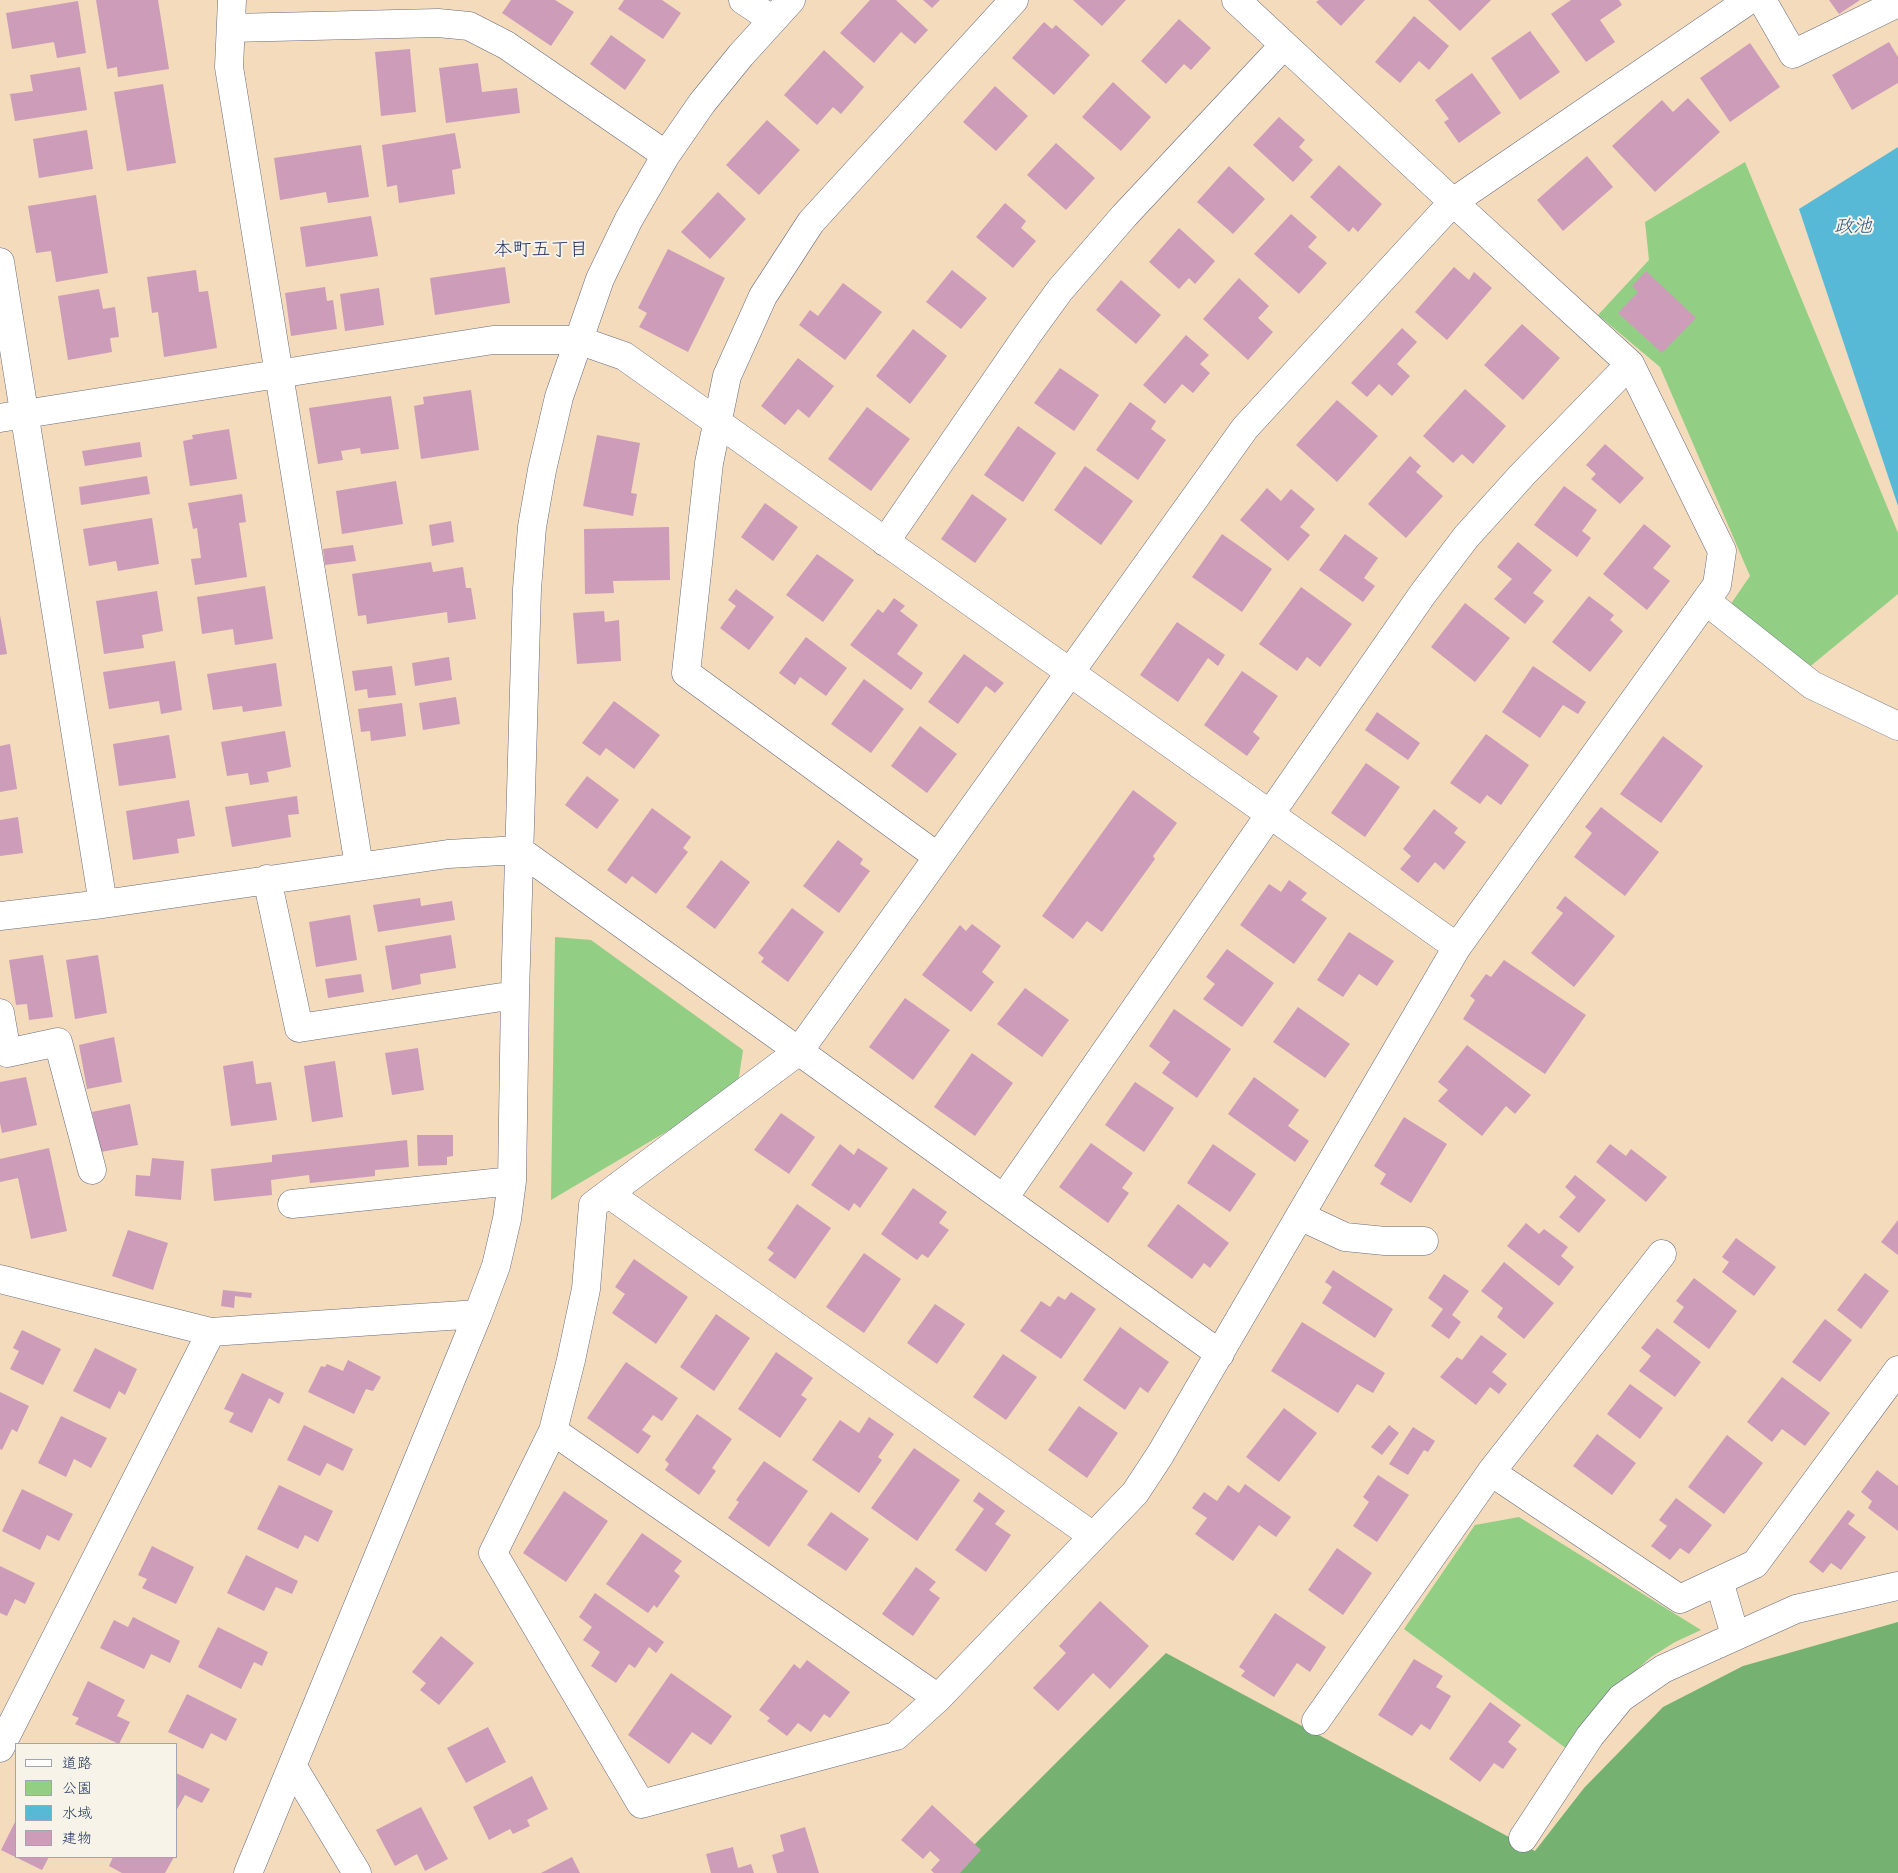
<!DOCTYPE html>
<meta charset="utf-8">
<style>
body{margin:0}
#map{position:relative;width:1898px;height:1873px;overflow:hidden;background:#f3dbbc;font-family:"Indie Flower","Klee One",sans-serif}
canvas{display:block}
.legend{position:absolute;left:15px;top:1743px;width:162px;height:115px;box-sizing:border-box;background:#f7f3e8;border:1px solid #9fa5b1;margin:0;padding:6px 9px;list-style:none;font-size:15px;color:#1b2f5e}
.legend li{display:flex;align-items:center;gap:10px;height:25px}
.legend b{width:25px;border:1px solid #9fa5b1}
</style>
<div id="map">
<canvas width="1898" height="1873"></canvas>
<ul class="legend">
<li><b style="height:6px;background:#fff"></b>道路</li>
<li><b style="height:14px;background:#92cf84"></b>公園</li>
<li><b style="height:14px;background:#57b9d6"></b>水域</li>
<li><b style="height:14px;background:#cd9cb9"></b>建物</li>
</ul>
</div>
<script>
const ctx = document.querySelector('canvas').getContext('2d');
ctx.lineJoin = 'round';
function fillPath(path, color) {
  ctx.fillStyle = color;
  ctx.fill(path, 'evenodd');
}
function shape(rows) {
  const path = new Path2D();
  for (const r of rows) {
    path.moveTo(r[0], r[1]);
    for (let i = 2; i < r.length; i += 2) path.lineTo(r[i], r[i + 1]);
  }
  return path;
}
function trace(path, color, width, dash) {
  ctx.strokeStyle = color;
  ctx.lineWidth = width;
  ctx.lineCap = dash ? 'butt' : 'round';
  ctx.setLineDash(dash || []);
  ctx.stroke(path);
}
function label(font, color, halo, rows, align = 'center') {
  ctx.font = font + ' "Indie Flower","Klee One",sans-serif';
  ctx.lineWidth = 4;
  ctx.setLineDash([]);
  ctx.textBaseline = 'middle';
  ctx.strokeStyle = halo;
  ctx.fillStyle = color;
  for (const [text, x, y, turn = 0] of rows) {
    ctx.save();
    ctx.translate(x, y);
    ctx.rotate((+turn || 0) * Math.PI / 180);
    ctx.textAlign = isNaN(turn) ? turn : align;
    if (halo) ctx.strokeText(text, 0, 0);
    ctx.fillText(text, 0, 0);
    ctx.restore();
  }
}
const green = shape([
 [1745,162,1898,533,1898,594,1807,669,1726,611,1750,576,1660,367,1598,315,1649,260,1645,222],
 [555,937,591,940,743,1050,737,1090,551,1200],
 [1519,1517,1701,1630,1675,1642,1651,1657,1631,1675,1567,1749,1404,1629,1475,1525]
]);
const forest = shape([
 [1898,1622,1898,1873,946,1873,1166,1653,1535,1851,1584,1788,1663,1707,1743,1666]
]);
const water = shape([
 [1898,147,1898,506,1799,209]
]);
const building = shape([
 [96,0,158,0,169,69,118,77,117,67,107,69],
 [511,0,555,0,574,12,551,46,502,13],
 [624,0,662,0,681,13,663,39,618,9],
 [870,0,896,0,928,30,915,44,901,32,874,63,840,33],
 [923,0,940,0,932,8],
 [1073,0,1126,0,1102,26],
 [1319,0,1365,0,1341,26,1316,2],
 [1428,0,1491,0,1460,31],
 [1571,0,1619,0,1622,5,1600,20,1615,42,1586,62,1551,14],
 [1829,0,1860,0,1839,14],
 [78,1,86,53,57,58,54,42,12,49,6,13],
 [1414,16,1449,46,1429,70,1419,61,1400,83,1375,62],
 [1179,19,1211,48,1191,70,1184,64,1166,84,1141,61],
 [1044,22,1052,29,1056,25,1090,55,1054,95,1012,58],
 [1530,31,1560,72,1520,100,1491,58],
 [611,35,646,60,625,90,590,64],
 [1889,42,1898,57,1898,83,1852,110,1832,75],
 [1750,43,1780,87,1730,122,1700,78],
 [410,49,416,112,381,116,375,52],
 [824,50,864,87,841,114,833,107,817,125,784,95],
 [478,63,482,92,517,88,520,113,446,123,439,68],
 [80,67,87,110,15,121,10,94,33,91,30,75],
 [1472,73,1501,113,1459,143,1444,122,1449,119,1435,100],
 [1113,82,1151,117,1121,151,1082,117],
 [163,84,176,163,127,171,114,92],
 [995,86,1028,116,996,151,963,122],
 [1688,98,1720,132,1655,192,1612,146,1662,100,1673,112],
 [1279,117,1305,140,1299,147,1313,160,1293,182,1253,145],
 [767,120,800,150,759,195,726,165],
 [87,130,93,169,39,178,33,139],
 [455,133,461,168,452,170,455,194,399,203,397,185,387,187,382,145],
 [1056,143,1095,178,1066,210,1027,175],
 [361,145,369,197,328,203,326,192,280,200,274,158],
 [1587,156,1613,187,1563,231,1537,200],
 [1339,165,1382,204,1358,232,1353,227,1349,232,1310,197],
 [1229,166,1265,199,1233,234,1197,202],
 [718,192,746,219,710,259,681,232],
 [96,195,108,273,56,282,51,251,36,253,28,206],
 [1005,203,1026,221,1021,228,1036,241,1013,268,976,237],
 [1291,214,1317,237,1308,247,1327,263,1299,294,1254,254],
 [371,216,378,256,306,267,300,227],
 [1179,228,1215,261,1195,284,1189,278,1179,289,1149,262],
 [668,249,725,278,688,352,639,327,647,313,638,308],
 [505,267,510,303,435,315,430,278],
 [1454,267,1469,280,1474,272,1492,288,1447,340,1415,312],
 [196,270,199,292,208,291,217,348,164,357,158,312,152,313,147,277],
 [952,270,987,298,961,329,926,302],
 [1646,271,1696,318,1662,353,1618,313,1638,292,1632,286],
 [1239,278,1269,306,1258,318,1273,332,1248,360,1203,319],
 [1121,280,1161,315,1136,344,1096,310],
 [843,283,882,312,845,360,799,325,810,310,818,316],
 [325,287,327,301,333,300,337,329,291,336,285,293],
 [379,288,384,325,345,331,340,294],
 [99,289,103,309,115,307,119,337,110,338,112,352,68,360,58,296],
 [1522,324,1560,358,1523,400,1484,365],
 [1402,328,1417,342,1397,364,1410,376,1392,396,1379,384,1367,397,1351,383],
 [913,329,947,356,910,404,876,376],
 [1186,335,1209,355,1200,364,1210,373,1193,393,1182,384,1165,404,1143,385],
 [798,358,834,386,809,418,798,409,785,425,761,406],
 [1060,368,1099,395,1074,431,1034,403],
 [1465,389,1506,426,1473,464,1462,454,1453,463,1423,436],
 [471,390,479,450,421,459,414,406,424,404,423,397],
 [391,396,399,449,361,454,360,448,341,451,343,460,318,464,309,408],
 [1337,400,1378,436,1337,482,1296,445],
 [1130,402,1156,421,1151,429,1166,440,1138,480,1096,450],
 [867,407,910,439,871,491,828,459],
 [1018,426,1056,453,1023,502,984,475],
 [229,429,237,479,190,486,183,441,193,439,192,435],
 [597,435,640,443,631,493,637,494,633,516,583,506],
 [140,442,142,457,85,466,82,451],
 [1605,444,1644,478,1620,504,1591,479,1596,474,1586,465],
 [1410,456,1421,466,1416,472,1443,496,1406,538,1368,504],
 [1085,466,1133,501,1101,545,1054,510],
 [147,476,150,494,81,505,79,487],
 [396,481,403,524,342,534,336,491],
 [1564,486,1597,510,1582,531,1591,538,1577,557,1534,525],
 [1267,488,1281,501,1291,489,1315,509,1300,527,1310,535,1288,561,1240,520],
 [242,494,246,522,239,523,247,577,195,585,191,559,201,558,197,528,193,529,188,503],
 [972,494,1007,519,975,563,941,539],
 [765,503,798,527,773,561,741,537],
 [152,518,159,564,118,571,116,561,89,566,83,529],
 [451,521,454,542,432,546,429,525],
 [1644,524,1671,546,1653,568,1670,581,1647,610,1603,574],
 [669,527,670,580,613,581,614,593,585,594,584,529],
 [1222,534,1272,569,1242,612,1192,577],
 [1345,534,1378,558,1364,578,1375,586,1363,602,1319,570],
 [1518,542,1552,570,1533,593,1544,601,1525,624,1494,599,1512,579,1497,567],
 [353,545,356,561,325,565,323,549],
 [817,554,854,580,823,622,786,595],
 [431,562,433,572,463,567,466,588,471,588,476,619,448,623,447,612,367,624,366,615,358,616,352,574],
 [265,586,273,639,235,645,233,629,202,634,197,597],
 [1301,587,1352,624,1320,667,1307,657,1297,671,1259,644],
 [736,589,774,617,749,650,720,628,736,606,728,600],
 [157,591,163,631,142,635,144,648,104,654,96,601],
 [1589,596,1614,615,1610,620,1623,631,1590,672,1552,642],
 [894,598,905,606,900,611,918,625,897,654,923,673,911,690,850,645,878,609,883,613],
 [1465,603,1510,638,1475,682,1431,647],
 [604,611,605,622,619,620,621,661,577,664,573,613],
 [0,615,7,654,0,655],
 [1177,622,1225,655,1218,666,1208,658,1178,702,1140,675],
 [806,637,847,668,826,696,800,677,795,685,779,673],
 [964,654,1004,683,995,693,986,686,958,724,928,702],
 [449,657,452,680,415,686,412,663],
 [175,661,182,710,161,714,159,701,109,709,103,672],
 [276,663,282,706,243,712,242,706,213,710,207,674],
 [392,666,396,695,368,698,367,689,355,691,352,671],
 [1533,666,1586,702,1578,714,1563,705,1540,738,1502,712],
 [1242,671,1278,696,1253,732,1260,738,1247,756,1204,725],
 [864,679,904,709,871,753,831,724],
 [456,697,460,724,423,730,419,703],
 [614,701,660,735,634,769,606,748,600,756,582,743],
 [402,703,406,736,371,741,370,731,361,732,358,709],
 [1377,712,1420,743,1408,760,1365,730],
 [920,726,957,754,927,793,891,766],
 [285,731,291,767,267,772,269,782,250,785,248,773,227,776,221,742],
 [1486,734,1529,765,1501,805,1487,795,1480,804,1450,783],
 [169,735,176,778,119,786,113,744],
 [1663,736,1703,766,1661,823,1620,794],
 [10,744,17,789,0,792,0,746],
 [1366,763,1400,787,1365,837,1331,813],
 [587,776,619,800,597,829,565,805],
 [1133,790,1177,823,1153,856,1155,859,1102,932,1087,921,1073,939,1042,916],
 [297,796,299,814,288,815,291,837,232,847,225,807],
 [189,800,195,836,177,839,179,853,133,860,126,811],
 [1601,807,1659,852,1625,896,1574,857,1592,833,1585,827],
 [652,808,691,837,683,848,688,852,656,894,632,876,626,884,607,870],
 [1434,809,1458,828,1454,833,1466,842,1444,870,1435,862,1418,883,1400,869,1411,856,1403,849],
 [18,817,23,853,0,856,0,820],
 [838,840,863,859,860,864,870,871,839,913,803,886],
 [721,860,750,882,715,929,686,907],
 [1289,880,1307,893,1301,900,1327,918,1294,964,1240,925,1269,884,1281,892],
 [1565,896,1615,936,1574,987,1531,953,1563,913,1556,908],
 [420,898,421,906,452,901,455,920,378,932,373,905],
 [792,908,824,932,788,982,761,962,764,958,758,953],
 [350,915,357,960,316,967,309,922],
 [972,924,1001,946,982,972,994,982,971,1012,922,975,960,925,966,931],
 [1349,932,1394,961,1377,986,1359,974,1343,997,1317,980],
 [451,935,456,968,420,974,421,984,392,990,385,946],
 [1227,949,1274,983,1242,1027,1203,999,1215,984,1206,977],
 [43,955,53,1017,29,1020,27,1004,16,1005,9,960],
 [98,955,107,1013,75,1019,66,960],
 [1504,960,1586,1015,1545,1074,1463,1019,1475,1000,1470,996,1486,974,1491,977],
 [361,974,364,992,328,998,325,979],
 [1025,988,1069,1020,1042,1057,997,1024],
 [905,998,950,1030,913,1080,869,1047],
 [1298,1007,1350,1044,1325,1078,1273,1042],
 [1174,1009,1231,1049,1197,1098,1162,1073,1170,1062,1149,1046],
 [114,1037,122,1082,87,1089,79,1045],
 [1467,1045,1531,1095,1515,1114,1506,1106,1482,1136,1438,1101,1448,1090,1438,1082],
 [418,1048,424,1090,392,1095,385,1053],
 [972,1053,1013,1083,975,1136,934,1107],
 [253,1061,256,1084,271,1082,277,1120,231,1126,223,1066],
 [335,1061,343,1117,312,1122,304,1066],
 [26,1077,37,1125,2,1133,0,1123,0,1082],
 [1254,1077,1299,1110,1288,1126,1309,1141,1295,1162,1228,1114],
 [1135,1082,1174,1108,1144,1152,1105,1125],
 [130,1104,138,1145,101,1152,92,1112],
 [781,1113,815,1137,789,1174,754,1150],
 [1404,1117,1447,1144,1411,1203,1380,1184,1386,1174,1374,1166],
 [417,1135,453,1135,453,1156,447,1157,447,1165,418,1166],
 [407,1140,409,1167,375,1170,375,1176,310,1183,309,1175,271,1180,272,1195,214,1201,211,1169,272,1162,272,1155],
 [1091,1143,1133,1173,1122,1188,1129,1193,1108,1223,1059,1187],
 [840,1144,854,1155,858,1148,888,1168,860,1208,854,1203,849,1211,811,1185],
 [1213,1144,1256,1174,1230,1212,1187,1183],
 [1610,1144,1626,1156,1631,1149,1667,1177,1646,1202,1596,1162],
 [49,1148,67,1231,31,1239,18,1178,0,1182,0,1159],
 [152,1158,184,1161,181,1200,135,1196,136,1175,150,1176],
 [1575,1175,1606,1200,1579,1233,1559,1217,1576,1197,1565,1187],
 [913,1188,947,1212,939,1223,949,1230,928,1258,922,1254,917,1260,881,1234],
 [797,1204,831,1228,795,1279,768,1260,774,1253,767,1248],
 [1178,1204,1229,1243,1210,1268,1204,1263,1192,1279,1147,1246],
 [1898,1220,1898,1255,1881,1242],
 [1526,1223,1539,1234,1544,1229,1568,1247,1561,1256,1574,1267,1559,1286,1507,1246],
 [128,1230,168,1243,153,1290,112,1276],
 [1736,1238,1776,1267,1754,1296,1722,1272,1729,1262,1722,1257],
 [864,1253,901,1279,864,1333,826,1307],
 [634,1259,688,1297,656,1344,612,1313,625,1294,615,1287],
 [1504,1262,1554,1303,1524,1339,1497,1317,1503,1308,1481,1291],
 [1333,1270,1393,1309,1375,1338,1322,1303,1332,1287,1325,1282],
 [1865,1273,1889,1291,1861,1329,1837,1310],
 [1444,1274,1469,1291,1452,1315,1461,1322,1449,1339,1431,1326,1443,1309,1428,1298],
 [1694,1278,1737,1311,1709,1349,1673,1322,1684,1307,1676,1301],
 [223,1290,252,1293,251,1298,235,1296,234,1308,221,1306],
 [1071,1292,1096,1309,1061,1359,1020,1331,1041,1301,1050,1307,1058,1296,1065,1300],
 [935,1304,965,1324,937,1364,907,1343],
 [716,1314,750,1338,714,1391,680,1367],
 [1825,1319,1852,1340,1820,1382,1792,1362],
 [1302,1322,1385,1373,1373,1393,1357,1384,1338,1413,1271,1371],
 [1120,1327,1169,1362,1148,1393,1140,1387,1125,1410,1083,1380],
 [1657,1328,1701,1362,1675,1397,1639,1371,1651,1356,1641,1348],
 [22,1330,61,1349,43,1385,10,1369,19,1351,13,1348],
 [1481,1335,1507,1354,1492,1372,1507,1384,1499,1394,1490,1387,1476,1405,1440,1377,1457,1357,1462,1360],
 [95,1348,137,1369,125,1395,119,1391,110,1409,73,1391],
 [776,1352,813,1378,801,1395,807,1399,780,1438,738,1409],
 [1003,1354,1037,1377,1006,1420,973,1397],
 [348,1360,381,1377,373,1391,366,1389,354,1414,308,1392,321,1366,325,1367,327,1364,343,1371],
 [626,1362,678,1398,662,1421,653,1415,642,1430,651,1436,638,1454,587,1418],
 [242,1373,284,1393,279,1404,269,1398,252,1433,229,1422,234,1413,224,1409],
 [1782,1377,1830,1413,1805,1446,1782,1429,1772,1442,1747,1422],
 [1630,1384,1663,1408,1640,1439,1607,1414],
 [0,1392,29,1406,17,1432,12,1429,2,1450,0,1449],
 [1079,1406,1118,1433,1087,1478,1048,1450],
 [1284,1408,1317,1433,1279,1482,1246,1457],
 [697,1414,732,1439,712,1468,716,1471,699,1495,665,1470,669,1464,665,1460],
 [61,1416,107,1438,91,1468,74,1459,66,1477,38,1463],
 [869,1417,894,1434,878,1457,882,1460,859,1493,812,1460,840,1420,859,1433],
 [304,1425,353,1449,343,1471,327,1463,320,1476,287,1460],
 [1389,1425,1399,1433,1382,1455,1371,1447],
 [1413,1427,1435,1441,1428,1452,1424,1450,1408,1475,1389,1464],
 [1597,1434,1636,1463,1612,1495,1573,1466],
 [1727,1435,1763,1463,1724,1514,1688,1487],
 [914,1448,960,1480,917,1541,871,1508],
 [764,1461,808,1491,769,1547,728,1518,739,1502,736,1500],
 [1877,1470,1898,1486,1898,1531,1868,1508,1872,1501,1861,1492],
 [1378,1475,1409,1495,1377,1542,1353,1526,1369,1502,1363,1497],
 [1245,1484,1291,1517,1276,1537,1259,1525,1233,1561,1195,1534,1207,1518,1192,1508,1204,1492,1217,1501,1228,1485,1239,1493],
 [279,1485,333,1511,318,1542,305,1535,298,1549,257,1529],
 [22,1489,73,1514,59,1541,47,1535,40,1550,2,1531],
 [564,1491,608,1521,566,1582,523,1553],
 [979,1492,1005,1511,995,1524,1011,1535,986,1572,955,1550,984,1509,973,1501],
 [1676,1498,1712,1525,1689,1554,1680,1548,1670,1560,1651,1546,1667,1526,1659,1520],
 [1848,1510,1855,1515,1848,1524,1866,1537,1841,1570,1831,1563,1823,1573,1809,1562],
 [831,1512,869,1539,846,1571,807,1545],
 [642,1533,682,1561,674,1571,680,1576,657,1608,654,1605,648,1613,606,1584],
 [152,1546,194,1567,176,1604,142,1588,147,1579,138,1575],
 [1337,1548,1372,1573,1343,1615,1308,1590],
 [246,1555,298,1581,292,1594,276,1587,264,1611,227,1593],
 [0,1566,35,1583,25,1604,15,1599,7,1616,0,1613],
 [916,1567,936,1582,929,1590,940,1598,913,1636,882,1614],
 [595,1593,664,1642,656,1653,649,1647,635,1668,629,1664,616,1683,591,1666,600,1652,583,1640,592,1627,579,1617],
 [1100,1601,1149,1646,1110,1689,1093,1673,1058,1711,1033,1688,1066,1653,1059,1646],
 [1275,1613,1326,1647,1310,1672,1297,1663,1274,1697,1241,1676,1245,1671,1239,1667],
 [133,1617,180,1641,170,1663,151,1654,144,1669,100,1648,114,1620,128,1627],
 [218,1627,268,1652,262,1666,254,1662,241,1689,198,1667],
 [441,1636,474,1663,439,1705,420,1690,426,1683,412,1672],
 [1414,1659,1443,1676,1436,1687,1451,1696,1430,1730,1421,1724,1412,1736,1378,1715],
 [807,1660,850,1692,830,1718,824,1714,811,1732,798,1723,787,1736,767,1721,770,1718,759,1710,794,1664,800,1669],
 [671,1673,732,1716,711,1745,692,1732,669,1764,628,1735],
 [88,1681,125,1700,117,1716,130,1722,119,1744,75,1724,79,1718,72,1715],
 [187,1694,237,1719,226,1741,211,1733,203,1749,168,1732],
 [1490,1702,1521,1725,1508,1742,1517,1749,1503,1769,1494,1763,1480,1782,1449,1759],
 [488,1727,506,1762,466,1783,447,1748],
 [176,1773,210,1789,202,1803,185,1795,176,1811],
 [532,1776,548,1809,527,1820,530,1826,513,1834,510,1829,489,1840,473,1807],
 [932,1805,981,1850,960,1873,934,1873,931,1870,940,1860,930,1851,923,1859,901,1840],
 [421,1807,448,1859,425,1871,417,1854,395,1866,376,1830],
 [16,1820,16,1857,49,1857,42,1870,1,1850],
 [805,1827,819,1873,777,1873,772,1855,784,1851,780,1835],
 [733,1847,738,1868,751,1864,754,1873,711,1873,706,1854],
 [113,1857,174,1857,165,1873,122,1873,109,1866],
 [572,1857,580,1873,541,1873]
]);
const minor = shape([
 [232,0,229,67,359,866],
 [743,0,773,20],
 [1236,0,1453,202,1630,364,1722,551,1717,585,1457,947,1160,1455,1135,1493,938,1698,896,1736,641,1804,493,1553,553,1431,571,1360,586,1289,593,1205,799,1051,1245,428,1453,202,1749,0],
 [1762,0,1793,54,1898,3],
 [231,28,438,23,469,26,506,45,666,155],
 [0,262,103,904],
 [0,418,493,340,578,340,624,356,1457,947],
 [885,542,1028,334,1060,290,1124,216,1284,45],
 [1706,601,1812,685,1898,726],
 [938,857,686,673,709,463,727,376,763,296,811,222,1014,0],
 [267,879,299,1028,515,995],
 [0,916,103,904,448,854,519,850,1220,1354],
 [0,1013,7,1053,58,1042,92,1170],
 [609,1194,1093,1536],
 [1004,1198,1422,595,1466,537,1523,474,1630,364],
 [292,1204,512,1181],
 [1300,1216,1345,1237,1385,1241,1424,1241],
 [0,1279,211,1332,478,1314],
 [553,1431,938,1698],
 [1491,1472,1680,1599,1755,1564,1898,1370],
 [1719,1581,1735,1635],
 [1316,1721,1491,1472,1662,1254],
 [0,1748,211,1332],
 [293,1767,357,1873],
 [1523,1838,1590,1736,1621,1698,1663,1669,1796,1609,1898,1586],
 [248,1873,478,1314,496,1266,507,1219,512,1181,515,995,527,589,532,527,542,470,559,397,600,279,629,219,666,155,702,103,741,55,791,0]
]);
const waterNames = [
 ["政池",1853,229]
];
const neighbourhoodNames = [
 ["本町五丁目",541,252]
];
fillPath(green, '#92cf84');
fillPath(forest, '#75b272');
fillPath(water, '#57b9d6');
fillPath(building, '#cd9cb9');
trace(minor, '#676b7f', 29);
trace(minor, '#fff', 28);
label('italic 19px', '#2d5882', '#f7f3e8', waterNames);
label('19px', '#1b2f5e', '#f7f3e8', neighbourhoodNames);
</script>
